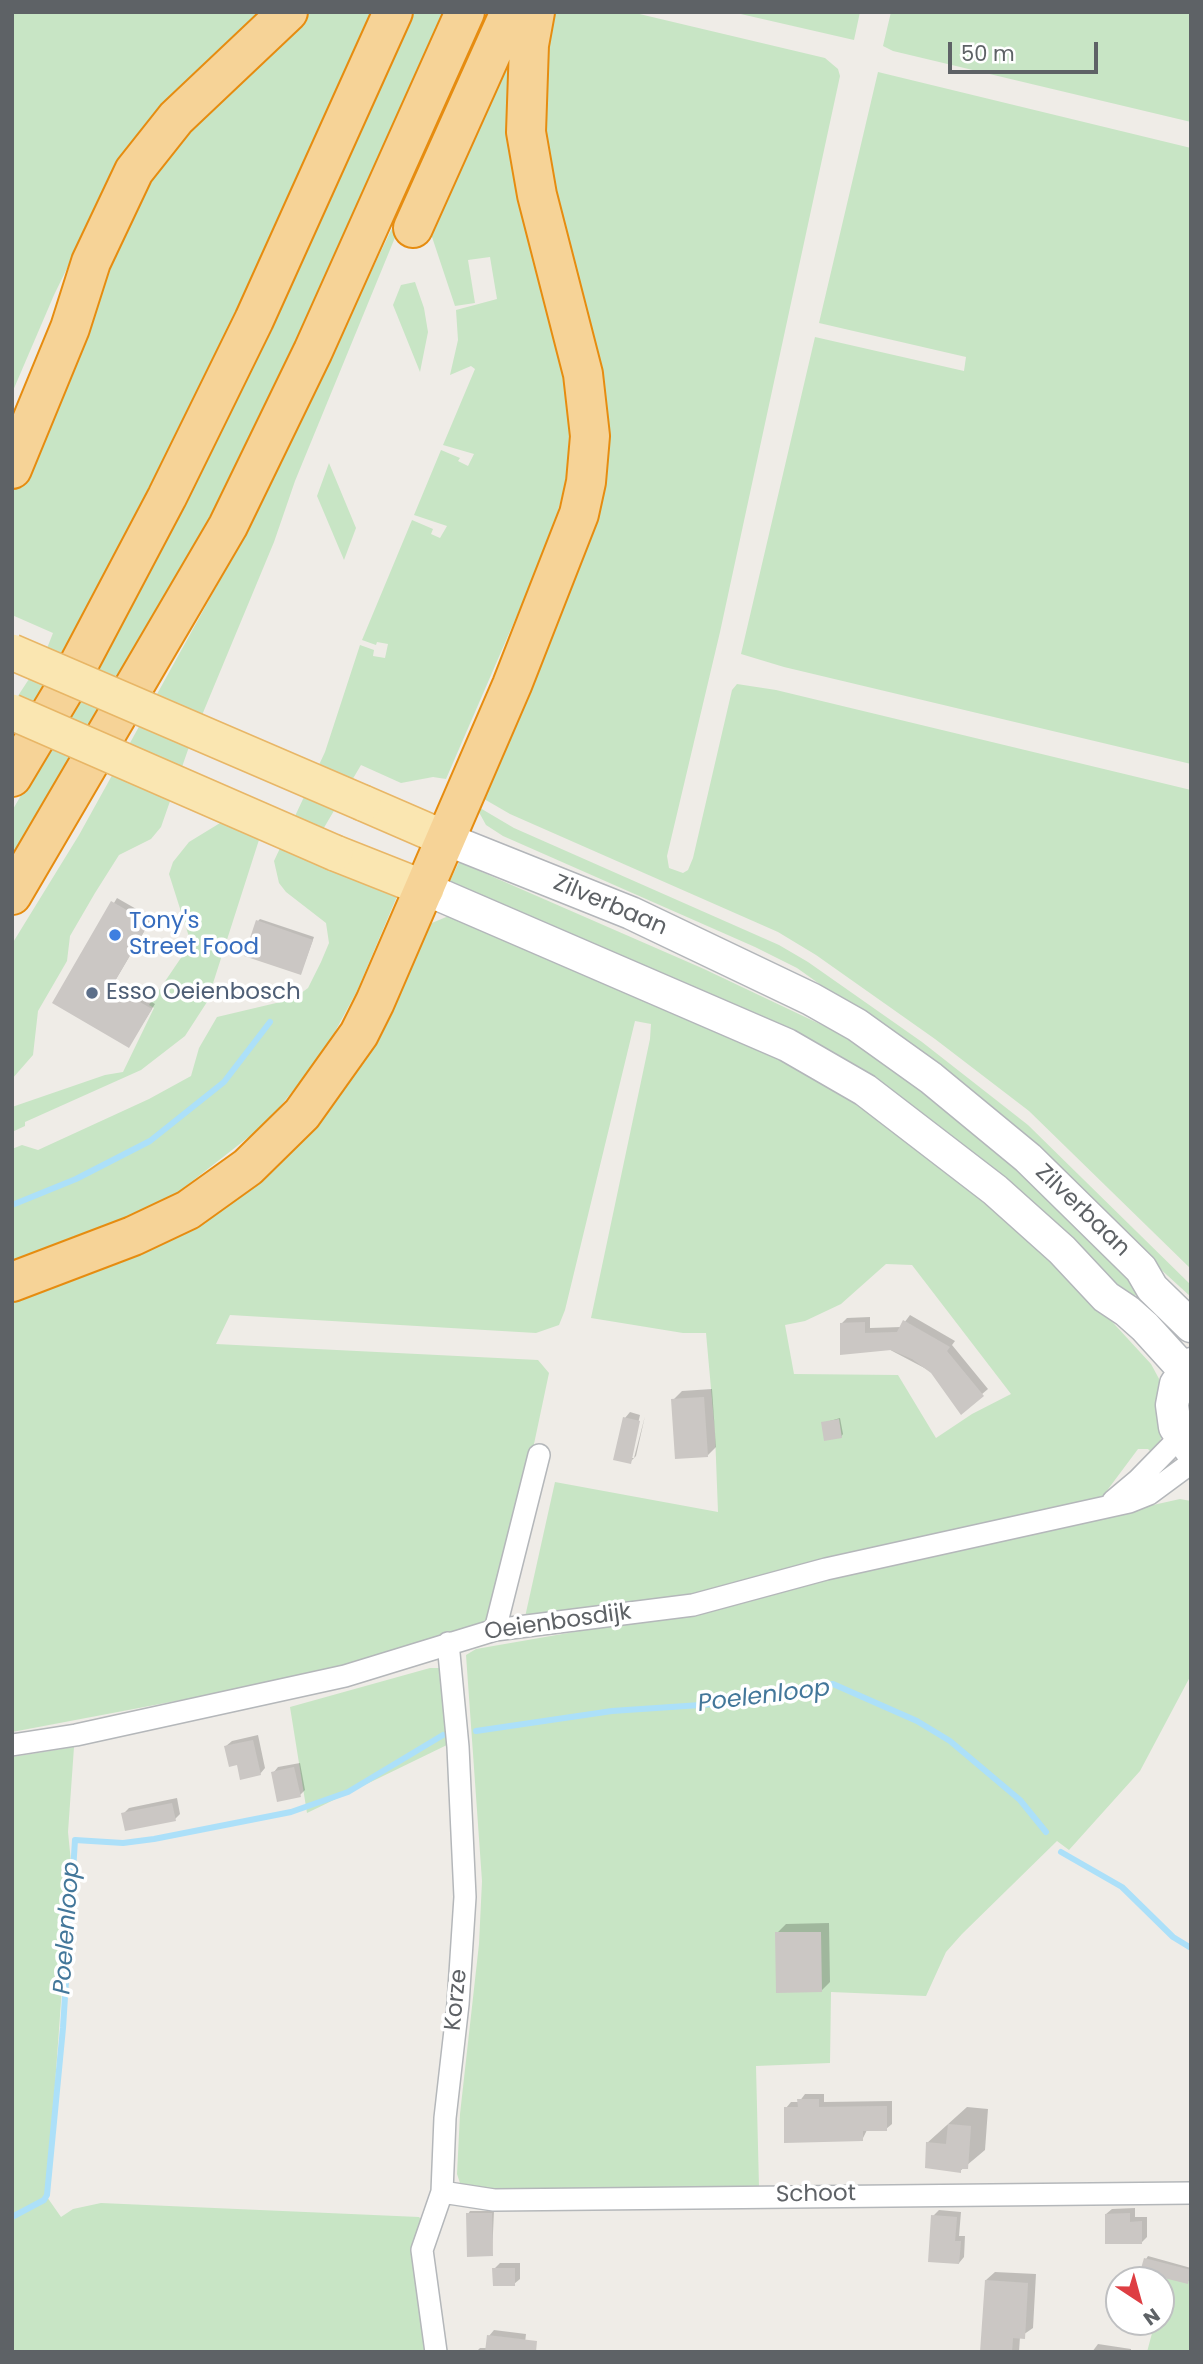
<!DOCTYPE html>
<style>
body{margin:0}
#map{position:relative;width:1203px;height:2364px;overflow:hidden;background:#efece7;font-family:Poppins,sans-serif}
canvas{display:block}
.frame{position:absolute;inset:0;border:14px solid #5e6266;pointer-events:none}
.north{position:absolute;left:1105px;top:2266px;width:70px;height:70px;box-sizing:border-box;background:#fff;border:2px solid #bfc0c2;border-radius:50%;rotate:144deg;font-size:19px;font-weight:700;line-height:28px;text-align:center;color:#5e6266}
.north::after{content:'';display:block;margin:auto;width:24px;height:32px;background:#de3e43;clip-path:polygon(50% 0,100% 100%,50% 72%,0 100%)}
.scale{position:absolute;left:948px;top:42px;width:150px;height:32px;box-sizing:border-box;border:4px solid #5e6266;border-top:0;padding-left:9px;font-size:21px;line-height:24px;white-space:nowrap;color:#5e6266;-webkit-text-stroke:5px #fff;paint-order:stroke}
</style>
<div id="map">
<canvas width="1203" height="2364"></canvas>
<div class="frame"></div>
<div class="north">N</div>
<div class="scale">50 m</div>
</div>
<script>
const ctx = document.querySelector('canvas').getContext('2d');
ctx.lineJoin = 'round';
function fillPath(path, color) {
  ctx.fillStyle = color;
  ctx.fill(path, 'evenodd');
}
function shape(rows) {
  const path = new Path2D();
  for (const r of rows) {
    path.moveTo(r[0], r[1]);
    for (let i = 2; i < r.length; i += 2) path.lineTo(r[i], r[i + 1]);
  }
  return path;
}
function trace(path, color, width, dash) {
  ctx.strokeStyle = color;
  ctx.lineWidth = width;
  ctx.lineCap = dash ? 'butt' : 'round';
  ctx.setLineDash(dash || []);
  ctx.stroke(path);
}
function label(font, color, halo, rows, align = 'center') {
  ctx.font = font + ' Poppins,sans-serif';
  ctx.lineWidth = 7;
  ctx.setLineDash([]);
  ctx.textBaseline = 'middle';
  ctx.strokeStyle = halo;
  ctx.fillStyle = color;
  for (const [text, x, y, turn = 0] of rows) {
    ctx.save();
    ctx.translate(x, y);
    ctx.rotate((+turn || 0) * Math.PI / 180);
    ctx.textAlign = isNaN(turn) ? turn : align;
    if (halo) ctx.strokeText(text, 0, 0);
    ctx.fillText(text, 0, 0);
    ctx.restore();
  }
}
const green = shape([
 [12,12,263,12,115,170,54,295,12,393],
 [297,12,376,12,194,405,101,584,12,744,12,705,44,656,53,633,12,615,12,475,135,186],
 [408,12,449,12,212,520,12,876,12,811,73,704],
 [516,12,572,372,567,478,550,539,446,779,433,777,401,783,361,765,312,848,398,894,357,991,324,1052,279,1108,255,1132,172,1197,12,1273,12,1149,22,1145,38,1150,149,1099,191,1076,199,1048,217,1017,293,999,308,988,321,962,329,943,326,923,286,892,279,883,274,861,325,752,360,645,374,650,373,656,385,658,388,644,377,642,376,645,362,640,412,520,433,529,431,534,440,538,447,526,414,515,441,450,460,458,458,461,468,466,474,454,443,445,475,369,471,366,450,375,458,340,456,310,497,299,490,257,468,260,475,303,455,306,427,222],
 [548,12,631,12,825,58,838,69,840,76,720,632,667,856,669,868,683,873,688,870,693,858,732,690,737,684,776,690,1191,790,1191,1269,1029,1111,935,1039,816,955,778,932,510,814,472,792,594,520,539,134],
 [732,12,860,12,854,40],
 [891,12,1191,12,1191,122,893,51,883,46],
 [878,72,1191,148,1191,764,784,667,741,654,815,337,964,371,966,357,819,323],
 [440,128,295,481,274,542,190,744,161,827,151,839,119,855,95,893,70,936,67,961,38,1011,33,1055,12,1079,12,944,79,835,245,535],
 [415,282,424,308,428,332,420,372,393,305,401,285],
 [329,463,356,528,344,560,317,496],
 [256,801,266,818,207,1002,185,1036,141,1070,25,1122,25,1126,12,1132,12,1107,105,1075,123,1072,154,1008,149,1005,191,943,169,874,173,862,189,842],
 [475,805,514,828,779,945,808,962,922,1042,1028,1125,1191,1285,1191,1297,949,1076,797,968,755,947,503,836,486,825],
 [459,862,704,969,862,1044,950,1105,1143,1288,1128,1303,988,1168,449,883],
 [451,915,771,1051,905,1133,1060,1265,1151,1364,1164,1388,1163,1432,1159,1444,1153,1454,1148,1449,1138,1449,1100,1500,740,1588,525,1617,555,1482,718,1512,715,1433,706,1333,683,1333,591,1318,650,1039,651,1024,635,1021,565,1310,559,1325,536,1333,230,1315,216,1344,538,1360,549,1373,497,1619,331,1669,250,1687,12,1732,12,1298,209,1208,427,925],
 [886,1264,912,1265,1011,1394,972,1414,936,1438,898,1375,794,1374,785,1325,805,1321,841,1304],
 [1180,1499,1191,1501,1191,1675,1140,1771,1069,1850,1057,1841,962,1934,946,1952,926,1996,831,1992,830,2063,756,2066,759,2187,582,2189,470,2189,461,2186,457,2174,460,2114,479,1944,482,1881,466,1655,476,1649,735,1604,844,1574],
 [430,1668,440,1668,451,1743,307,1813,290,1707],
 [74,1747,68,1832,71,1862,47,2197,61,2217,73,2209,101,2203,419,2217,424,2223,429,2352,12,2352,12,1757],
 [1168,2274,1191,2280,1191,2352,1147,2352,1155,2322,1161,2322,1161,2299]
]);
const shadow = shape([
 [117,898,152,918,115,981,155,1004,129,1046,54,1002],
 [260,919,314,937,301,973,258,921],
 [910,1315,955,1341,952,1345,988,1389,961,1412,932,1372,841,1324,847,1318,870,1317,870,1328,901,1327],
 [712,1389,716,1447,707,1456,673,1400,682,1391],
 [630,1412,640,1415,630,1458,634,1458,645,1416,636,1456,630,1462,625,1418],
 [840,1418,843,1434,841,1437,823,1423],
 [258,1735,265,1768,260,1774,226,1746,232,1741],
 [300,1763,305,1790,300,1795,273,1773,278,1767],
 [177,1798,180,1814,175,1819,123,1814,129,1808],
 [829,1923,830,1982,821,1991,777,1933,786,1924],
 [805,2094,824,2094,824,2102,892,2101,892,2124,886,2129,867,2130,862,2140,786,2108,791,2102,799,2102],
 [967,2107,988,2109,985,2150,960,2171,927,2143],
 [1135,2208,1135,2217,1147,2217,1147,2237,1142,2242,1106,2214,1112,2209],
 [939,2210,961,2212,959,2236,965,2236,964,2257,959,2263,933,2216],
 [470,2211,494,2211,492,2255,468,2214],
 [1148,2256,1191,2268,1189,2280,1187,2282,1146,2259],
 [500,2263,520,2263,520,2279,514,2284,494,2269],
 [995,2272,1036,2274,1033,2328,1020,2337,1019,2352,981,2352,986,2280],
 [494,2330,526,2334,524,2352,476,2352,480,2348,487,2348,489,2336],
 [1098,2344,1131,2349,1131,2352,1092,2352]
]);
const stream = shape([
 [12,1205,76,1179,150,1141,224,1082,270,1022],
 [476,1731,612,1711,730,1703,811,1686,833,1684,917,1721,950,1741,1020,1800,1046,1832],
 [1061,1852,1122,1887,1173,1937,1191,1948],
 [12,2217,44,2200,47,2195,63,2028,75,1840,123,1843,154,1839,291,1812,348,1792,443,1735]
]);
const building = shape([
 [111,901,149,923,112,986,152,1009,129,1048,52,1003],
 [256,920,313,940,301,975,244,956],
 [903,1320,950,1347,947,1351,984,1396,961,1415,931,1373,912,1359,891,1350,840,1355,840,1323,865,1322,865,1333,897,1332],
 [704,1397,708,1457,675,1459,671,1399],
 [623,1417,640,1421,631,1464,613,1460],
 [839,1419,842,1438,824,1441,821,1422],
 [253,1740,261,1775,240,1780,237,1765,229,1767,224,1746],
 [294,1767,301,1797,277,1802,271,1772],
 [172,1803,176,1821,125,1831,121,1813],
 [775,1932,821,1932,822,1992,776,1993],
 [797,2099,819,2099,819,2107,887,2106,887,2131,863,2131,863,2141,784,2143,784,2107,798,2107],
 [948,2124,971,2126,968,2169,961,2169,961,2173,925,2168,926,2142,946,2144],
 [466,2213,492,2213,493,2256,467,2257],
 [1130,2213,1130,2222,1142,2221,1142,2244,1105,2244,1105,2214],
 [931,2215,957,2217,955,2241,961,2241,959,2264,928,2262],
 [1144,2258,1191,2270,1188,2284,1140,2272],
 [492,2268,515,2268,515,2286,493,2286],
 [985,2280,1028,2283,1025,2339,1013,2338,1012,2352,980,2352],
 [487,2335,537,2341,536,2352,485,2352]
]);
const minor = shape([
 [1113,1501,1138,1480,1180,1437],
 [495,1630,539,1455],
 [12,1745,76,1735,345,1676,495,1630,693,1605,826,1569,1129,1502,1149,1494,1191,1463],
 [442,2192,494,2200,1191,2193],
 [436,2352,422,2250,442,2192,445,2118,458,2004,465,1897,458,1747,448,1643]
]);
const secondary = shape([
 [446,839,631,913,811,999,857,1025,931,1078,1028,1158,1141,1269,1152,1288,1191,1326],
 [426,889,787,1045,865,1090,995,1190,1062,1250,1106,1297,1127,1311,1145,1327,1185,1371,1191,1387],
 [1191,1364,1176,1384,1172,1405,1175,1427,1191,1450]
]);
const primary = shape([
 [363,803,446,839],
 [335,853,426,889]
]);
const motorway = shape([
 [413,228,510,12],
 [12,469,70,328,91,262,134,171,176,118,288,12],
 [12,777,73,675,167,497,254,320,393,12],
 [12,895,228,526,313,351,465,12],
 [12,1282,133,1236,188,1210,248,1167,302,1114,359,1034,375,1002,512,685,579,514,586,482,590,436,583,374,537,195,526,132,529,45,535,12]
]);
const primaryBridge = shape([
 [12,652,363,803],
 [12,712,335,853]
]);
const markers = [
 [115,935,7,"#3f7fe0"],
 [92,993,7,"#5c6f8a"]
];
const streetNames = [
 ["Zilverbaan",610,906,23],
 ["Zilverbaan",1082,1211,44],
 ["Oeienbosdijk",558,1623,-8],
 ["Korze",457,2000,-84],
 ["Schoot",816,2195,-1]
];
const shopNames = [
 ["Tony's",129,922],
 ["Street Food",129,948]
];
const serviceNames = [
 ["Esso Oeienbosch",106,993]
];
const waterNames = [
 ["Poelenloop",764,1697,-7],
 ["Poelenloop",68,1928,-86]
];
fillPath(green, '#c8e5c5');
fillPath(shadow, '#0003');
trace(stream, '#ace0f9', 6);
fillPath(building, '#cbc7c4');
trace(minor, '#b4b7ba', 24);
trace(secondary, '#b3b6ba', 35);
trace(primary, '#e8b666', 38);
trace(motorway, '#e68c10', 42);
trace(minor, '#fff', 21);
trace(secondary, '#fff', 32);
trace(primary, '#fae6b1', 35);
trace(motorway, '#f6d397', 38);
trace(primaryBridge, '#e8b666', 38, []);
trace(primaryBridge, '#fae6b1', 35);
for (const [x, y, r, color] of markers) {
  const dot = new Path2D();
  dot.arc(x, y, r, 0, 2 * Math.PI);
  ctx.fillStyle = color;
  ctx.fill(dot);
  trace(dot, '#fff', 2.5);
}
label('23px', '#5e6266', '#fff', streetNames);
label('23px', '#366cbe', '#fff', shopNames, 'left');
label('23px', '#4e5e75', '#fff', serviceNames, 'left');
label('italic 24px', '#43779a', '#fff', waterNames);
</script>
